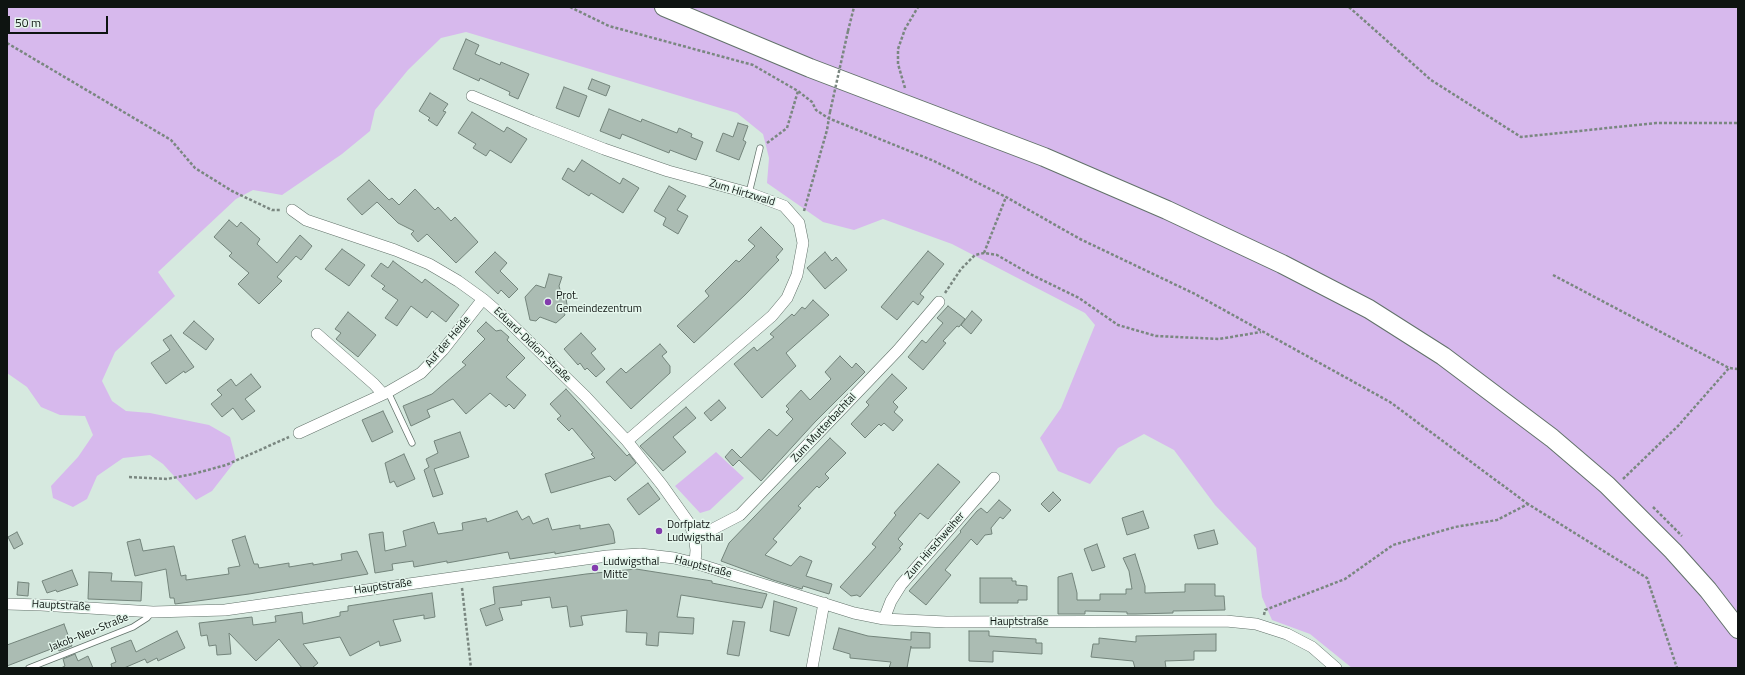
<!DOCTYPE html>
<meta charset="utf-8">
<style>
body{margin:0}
#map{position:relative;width:1745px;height:675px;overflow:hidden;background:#d6e9df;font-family:"Titillium Web",sans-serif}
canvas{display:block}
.frame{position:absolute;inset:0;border:8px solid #0e1411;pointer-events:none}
.scale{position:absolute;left:8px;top:16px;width:100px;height:18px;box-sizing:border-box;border:2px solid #0e1411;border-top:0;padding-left:5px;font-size:12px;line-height:14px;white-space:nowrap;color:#0e1411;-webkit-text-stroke:3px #e4f6ec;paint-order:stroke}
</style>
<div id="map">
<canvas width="1745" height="675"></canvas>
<div class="frame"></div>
<div class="scale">50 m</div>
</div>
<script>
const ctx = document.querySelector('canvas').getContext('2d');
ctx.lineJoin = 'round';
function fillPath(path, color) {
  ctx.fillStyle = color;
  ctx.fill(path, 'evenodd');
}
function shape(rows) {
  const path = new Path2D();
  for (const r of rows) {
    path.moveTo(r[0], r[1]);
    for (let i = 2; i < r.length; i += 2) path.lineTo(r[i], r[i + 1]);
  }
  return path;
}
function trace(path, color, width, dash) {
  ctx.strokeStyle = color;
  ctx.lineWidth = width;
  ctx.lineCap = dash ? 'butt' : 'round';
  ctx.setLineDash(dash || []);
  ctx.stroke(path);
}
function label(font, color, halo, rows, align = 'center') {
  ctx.font = font + ' "Titillium Web",sans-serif';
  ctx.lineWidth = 3;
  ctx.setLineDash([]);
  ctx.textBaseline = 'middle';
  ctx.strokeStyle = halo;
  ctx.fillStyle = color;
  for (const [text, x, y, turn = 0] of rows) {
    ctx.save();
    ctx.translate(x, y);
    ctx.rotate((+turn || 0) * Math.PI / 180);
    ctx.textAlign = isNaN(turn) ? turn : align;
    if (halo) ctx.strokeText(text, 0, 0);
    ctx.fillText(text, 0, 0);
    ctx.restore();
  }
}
const green = shape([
 [7,7,1738,7,1738,668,1352,668,1310,634,1272,620,1262,597,1256,548,1215,505,1174,450,1144,434,1118,448,1090,484,1058,471,1040,438,1061,408,1095,325,1085,313,952,244,883,219,854,230,823,222,767,183,769,158,763,134,737,113,466,32,441,38,408,70,375,110,370,131,342,154,282,195,253,190,236,199,158,272,175,296,115,352,102,381,112,401,126,411,150,413,209,425,230,437,236,460,212,491,196,500,163,464,150,455,123,458,97,476,87,499,73,507,53,498,51,486,78,457,93,435,85,416,60,415,41,407,27,387,7,373],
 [716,452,744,478,710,510,700,513,675,486]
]);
const building = shape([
 [466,39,479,45,475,54,500,65,501,62,529,74,518,99,509,95,510,92,480,78,479,81,453,69,466,39],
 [592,79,610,86,606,96,588,89,592,79],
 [564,87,587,96,579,117,556,108,564,87],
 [430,93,448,104,443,111,446,112,437,126,428,120,430,118,419,111,430,93],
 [609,109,641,122,642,119,677,133,679,128,692,134,691,137,703,142,696,160,670,150,669,153,622,134,620,139,600,131,609,109],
 [472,112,504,132,507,127,527,139,511,163,490,150,486,156,473,148,476,144,458,133,472,112],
 [738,123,748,126,743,140,746,142,739,160,716,151,723,133,733,137,738,123],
 [582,160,620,184,623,178,639,188,623,213,591,193,589,196,562,179,568,168,574,172,582,160],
 [369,180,389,200,392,198,399,205,415,189,435,210,438,207,451,221,455,217,478,242,456,263,427,234,418,242,411,234,414,231,398,223,377,202,362,215,347,199,369,180],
 [669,186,686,196,677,210,688,216,678,234,663,225,666,218,654,211,669,186],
 [229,220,237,227,241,222,260,239,257,244,277,263,300,235,312,246,301,260,296,256,277,277,282,281,259,304,238,284,249,273,229,256,232,253,214,237,229,220],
 [761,227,783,249,776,257,779,260,745,295,694,343,677,326,709,296,705,291,736,260,739,262,755,246,748,240,761,227],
 [342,249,365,265,349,286,325,269,342,249],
 [928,251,944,264,920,294,924,297,918,305,913,301,897,320,881,307,928,251],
 [495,252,507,263,500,271,518,289,509,298,501,290,498,294,475,272,495,252],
 [825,252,832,261,836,257,847,270,825,289,807,268,825,252],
 [393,261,422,283,425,279,459,305,446,322,432,311,427,318,411,306,397,326,385,318,398,300,382,289,385,286,371,276,381,263,388,268,393,261],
 [549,274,562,277,559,286,562,297,566,298,567,305,563,309,565,315,556,323,540,317,536,321,530,320,525,297,536,285,545,288,549,274],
 [813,300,829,315,786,353,796,366,762,398,734,364,754,347,757,351,774,337,770,334,792,314,794,316,802,307,805,309,813,300],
 [948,306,965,319,959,327,957,326,943,341,946,343,923,370,908,357,922,340,926,343,943,323,937,318,948,306],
 [972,311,982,320,971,334,961,325,972,311],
 [348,312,376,335,358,357,336,339,341,333,335,329,348,312],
 [194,321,214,339,206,350,183,333,194,321],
 [486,322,496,331,501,330,509,337,507,340,525,358,506,377,526,395,514,409,509,404,506,407,490,393,466,414,453,399,427,410,430,417,411,426,403,406,432,394,466,365,462,362,485,339,477,331,486,322],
 [581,333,596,349,591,353,605,369,596,377,587,368,585,370,580,363,578,365,564,349,581,333],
 [171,335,194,367,185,373,184,371,166,384,151,363,170,350,163,340,171,335],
 [660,344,667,352,662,356,670,366,670,373,631,409,606,382,621,368,626,373,660,344],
 [840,356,852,368,856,363,865,372,815,422,761,481,739,460,733,466,725,457,732,449,741,458,769,429,777,436,793,419,786,412,789,409,786,406,801,390,810,400,831,379,825,372,840,356],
 [251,374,261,387,245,399,255,411,242,420,233,408,222,417,211,404,222,395,217,390,231,379,236,386,251,374],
 [892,374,907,388,893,402,898,407,894,412,903,420,893,431,884,423,881,426,879,424,865,438,851,424,869,405,866,402,892,374],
 [566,389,627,456,629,454,636,463,615,481,610,476,551,493,545,474,595,458,591,454,593,453,572,428,569,431,557,419,561,416,550,404,566,389],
 [719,400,726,408,711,421,704,413,719,400],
 [686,407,696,418,673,437,686,452,663,471,640,446,686,407],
 [383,411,393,432,372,442,362,420,383,411],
 [460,432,469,457,434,469,443,494,433,497,424,470,429,467,426,459,438,453,434,441,460,432],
 [830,438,846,453,825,474,829,478,819,488,817,486,798,506,801,508,773,539,777,542,765,555,791,566,800,556,812,561,806,576,832,584,829,594,803,586,802,589,773,580,721,561,729,543,830,438],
 [404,454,415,479,397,487,394,481,390,483,385,463,404,454],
 [938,464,960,482,928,519,920,513,898,539,903,544,899,548,901,549,860,597,857,595,851,596,840,587,876,547,872,544,896,515,894,513,938,464],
 [648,483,660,499,639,515,627,499,648,483],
 [1053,492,1061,500,1049,512,1041,504,1053,492],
 [999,500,1011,510,1003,519,1000,517,991,528,992,534,985,535,977,545,971,539,945,570,951,575,926,605,909,591,961,532,960,531,977,511,981,508,987,513,999,500],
 [517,511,522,520,529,516,533,524,548,518,552,530,580,525,580,529,609,524,613,531,615,543,555,554,555,552,510,559,508,552,447,563,447,561,414,567,413,561,392,564,393,570,375,573,369,534,383,532,385,551,406,546,403,531,434,522,438,534,463,530,462,523,486,518,487,522,517,511],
 [1143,511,1149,528,1127,535,1122,518,1143,511],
 [1214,530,1218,544,1198,549,1194,535,1214,530],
 [17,532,23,544,14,549,8,537,17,532],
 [245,536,254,564,258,564,259,568,289,563,289,567,313,563,313,565,342,560,341,554,357,551,368,574,249,594,175,604,174,598,170,598,166,569,135,576,127,542,140,539,143,551,174,546,181,576,186,575,186,580,229,574,228,568,240,566,232,540,245,536],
 [1097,544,1105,567,1092,571,1084,549,1097,544],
 [1135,554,1145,586,1145,593,1185,592,1185,584,1215,584,1215,596,1224,596,1225,610,1173,611,1173,613,1136,614,1127,614,1127,612,1085,611,1085,614,1058,614,1058,577,1072,573,1077,593,1077,600,1100,600,1100,594,1126,594,1126,589,1132,589,1129,571,1123,558,1135,554],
 [636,569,712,581,712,583,767,594,762,608,681,595,677,617,694,618,693,634,659,632,658,646,646,645,647,633,626,632,627,610,581,616,583,625,570,627,567,606,552,608,550,597,521,601,522,605,499,608,503,620,486,626,480,609,495,604,493,587,586,574,636,569],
 [72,570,78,585,57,592,56,590,47,593,42,581,72,570],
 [89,572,112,573,111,581,142,582,141,601,88,599,89,572],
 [980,578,1012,578,1012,581,1016,581,1016,585,1027,586,1027,600,1018,600,1018,603,980,603,980,578],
 [18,582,29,583,28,596,17,595,18,582],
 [432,593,435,617,424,619,424,615,393,620,401,641,380,646,379,641,350,656,340,637,303,644,318,663,312,668,302,668,279,639,256,661,229,633,231,654,217,655,216,645,209,646,207,635,201,636,199,623,252,617,253,625,276,622,275,616,302,612,303,624,340,616,340,612,348,611,348,606,432,593],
 [774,601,797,608,789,636,770,631,774,601],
 [733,621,745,622,739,656,727,654,733,621],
 [64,624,72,646,59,651,58,648,51,649,7,666,7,645,64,624],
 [839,628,868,636,911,640,911,632,930,633,930,648,911,648,911,646,907,668,889,668,891,662,850,658,850,654,833,649,839,628],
 [177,631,185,648,158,661,157,658,147,663,145,659,124,668,112,668,111,664,116,662,111,648,131,640,136,652,177,631],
 [969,631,989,631,989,636,1036,639,1036,643,1042,643,1042,654,993,651,993,662,969,661,969,631],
 [1216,634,1216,651,1194,651,1194,660,1165,661,1166,668,1135,668,1133,661,1091,657,1093,644,1099,644,1099,638,1136,642,1136,636,1216,634],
 [75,654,78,661,88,656,93,668,61,668,65,666,63,659,75,654]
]);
const path = shape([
 [570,7,609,26,753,65,798,91,812,102,816,110,828,118,934,161,1006,197,1080,239,1195,294,1390,402,1528,504],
 [1349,7,1431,80,1521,137,1656,123,1738,123],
 [848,31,854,7],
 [7,43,171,140,195,168,232,191,272,210,280,210],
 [905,88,898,64,898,49,905,29,918,7],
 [767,143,787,128,798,91],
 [804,211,827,130,830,112],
 [984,253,1006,197],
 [1553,275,1729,368,1738,369],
 [945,293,961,269,975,255,984,253,997,255,1030,274,1079,298,1118,325,1156,336,1219,339,1261,332],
 [129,477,167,479,193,474,226,465,289,437],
 [1623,479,1678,426,1729,368],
 [1653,507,1682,536],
 [462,588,471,668],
 [1264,615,1265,610,1345,579,1393,545,1455,527,1497,520,1528,504,1647,578,1677,668]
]);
const service = shape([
 [749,193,760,148],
 [388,392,412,443],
 [29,668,133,627,147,618,152,612]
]);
const minor = shape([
 [472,96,532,121,604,149,668,171,749,193,784,206,799,223,803,243,797,275,787,298,772,316,627,441],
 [292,210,306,220,395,250,429,264,458,281,483,299,506,319,586,397,627,441,662,485,689,523,694,535,696,550,695,563],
 [317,334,374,384,383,394],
 [299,433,388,392,421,373,443,350,483,299],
 [694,535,713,529,740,515,898,350,939,302],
 [7,604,41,605,153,612,225,610,607,556,640,554,674,558,695,563,854,613,884,619,946,622,1226,621,1256,624,1287,634,1312,647,1336,668],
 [884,619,891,601,901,585,994,478],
 [812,668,824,603]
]);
const trunk = shape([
 [664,7,810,68,1044,157,1167,210,1282,264,1369,309,1443,356,1552,438,1607,485,1673,551,1708,590,1738,629]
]);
const pathBridge = shape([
 [830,112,848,31]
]);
const markers = [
 [548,302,4,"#833bad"],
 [659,531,4,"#833bad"],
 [595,568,4,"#833bad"]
];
const streetNames = [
 ["Zum Hirtzwald",742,193,17],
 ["Auf der Heide",448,342,-50],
 ["Eduard-Didion-Straße",532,345,44],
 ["Zum Mutterbachtal",824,428,-47],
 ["Zum Hirschweiher",935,546,-49],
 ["Hauptstraße",703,567,15],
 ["Hauptstraße",383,587,-8],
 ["Hauptstraße",61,606,3],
 ["Hauptstraße",1019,622],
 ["Jakob-Neu-Straße",89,633,-22]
];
const poiNames = [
 ["Prot.",556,296],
 ["Gemeindezentrum",556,309],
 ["Dorfplatz",667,525],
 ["Ludwigsthal",667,538],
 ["Ludwigsthal",603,562],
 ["Mitte",603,575]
];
fillPath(green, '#d7b9ed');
fillPath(building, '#abbcb3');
trace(building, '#73847b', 1);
trace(service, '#62726a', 7);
trace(minor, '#62726a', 12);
trace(trunk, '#62726a', 20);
trace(path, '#7a8780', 2.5, [3, 2]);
trace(service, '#fff', 5.5);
trace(minor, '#fff', 11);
trace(trunk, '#fff', 18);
trace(pathBridge, '#7a8780', 2.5, [3, 2]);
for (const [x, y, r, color] of markers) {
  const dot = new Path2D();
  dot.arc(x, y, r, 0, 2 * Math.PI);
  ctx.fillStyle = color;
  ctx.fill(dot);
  trace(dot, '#e4f6ec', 1.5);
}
label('11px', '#0e1411', '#e4f6ec', streetNames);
label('11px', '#0e1411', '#e4f6ec', poiNames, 'left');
</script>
